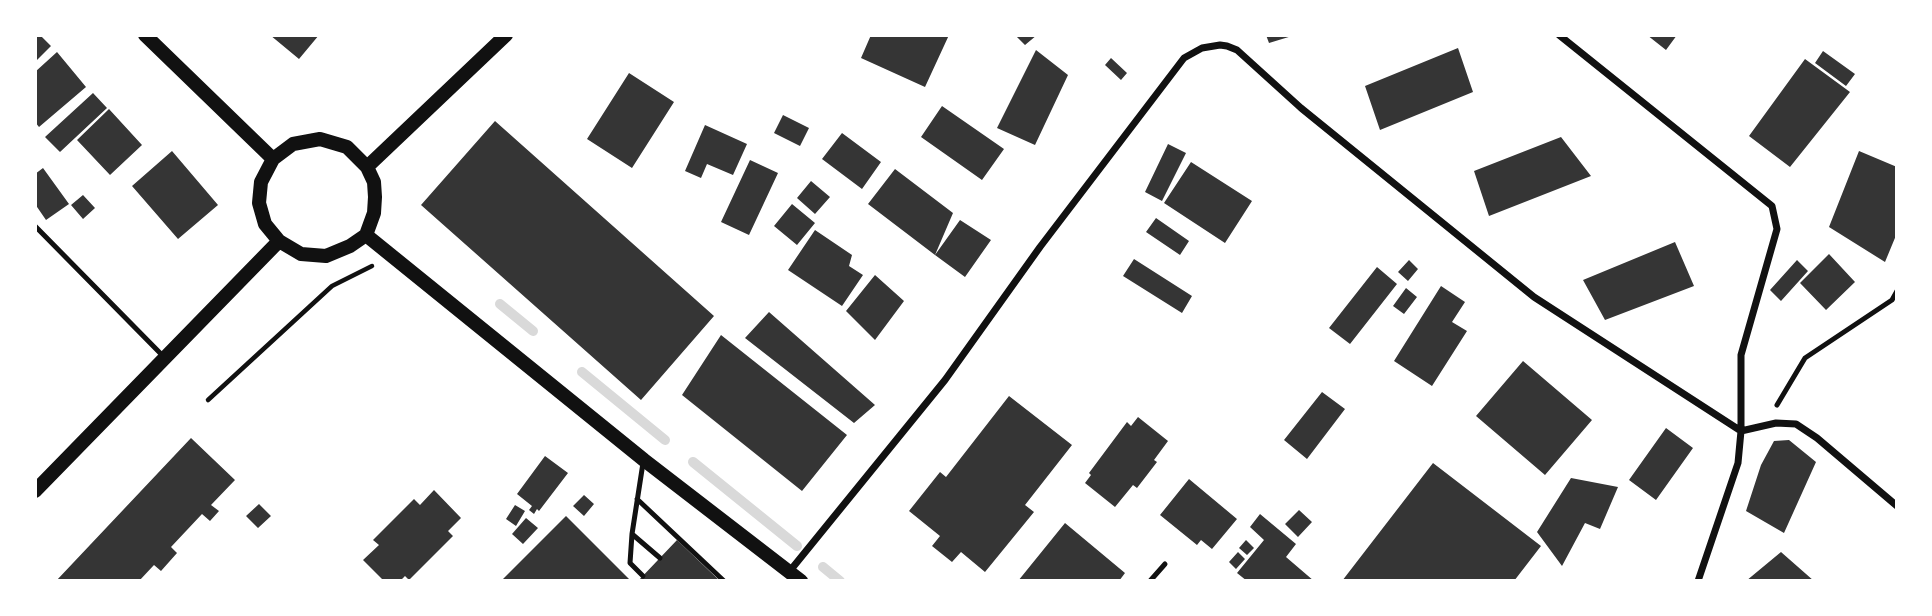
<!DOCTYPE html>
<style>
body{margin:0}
#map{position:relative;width:1932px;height:616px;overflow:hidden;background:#fff;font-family:"Sofia Sans Condensed",sans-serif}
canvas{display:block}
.frame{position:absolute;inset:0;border:37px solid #fff;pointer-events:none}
</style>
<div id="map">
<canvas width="1932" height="616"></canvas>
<div class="frame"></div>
</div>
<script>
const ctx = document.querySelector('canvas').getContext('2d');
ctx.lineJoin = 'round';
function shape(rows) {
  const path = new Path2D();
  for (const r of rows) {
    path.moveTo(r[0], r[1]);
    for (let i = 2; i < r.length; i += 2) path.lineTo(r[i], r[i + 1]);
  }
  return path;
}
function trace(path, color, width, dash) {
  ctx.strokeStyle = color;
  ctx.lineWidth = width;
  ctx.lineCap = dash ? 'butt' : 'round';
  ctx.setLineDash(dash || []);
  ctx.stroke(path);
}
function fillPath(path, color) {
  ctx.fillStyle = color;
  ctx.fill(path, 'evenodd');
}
const stream = shape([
 [500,304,533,331],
 [582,372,665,440],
 [693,462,797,546],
 [823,567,840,581]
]);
const building = shape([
 [35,35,40,35,51,46,35,62],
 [270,35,319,35,299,59],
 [871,35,949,35,925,87,861,58],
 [1015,35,1037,35,1025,45],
 [1266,35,1292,35,1292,36,1269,43],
 [1647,35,1677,35,1666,50],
 [1458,48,1473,92,1380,130,1365,86],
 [1036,50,1068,75,1035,145,997,128],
 [1823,51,1855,74,1846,86,1815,63],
 [57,52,86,87,39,127,35,122,35,72],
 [1111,58,1127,73,1121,80,1105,65],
 [1805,59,1850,92,1790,167,1749,136],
 [629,73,674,102,632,168,587,139],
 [93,93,107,108,60,152,45,137],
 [942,106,1004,149,982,180,921,137],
 [109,109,142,145,110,175,77,140],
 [783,115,809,128,800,146,774,133],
 [495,121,714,316,641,400,421,205],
 [705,125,747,144,733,175,707,164,701,178,685,171],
 [842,133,881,162,862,189,822,159],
 [1561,137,1591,176,1489,216,1474,171],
 [1168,144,1186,153,1162,201,1145,192],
 [172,151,218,205,178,239,132,186],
 [1859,151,1897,167,1897,233,1885,262,1829,227],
 [750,160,778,173,749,235,721,222],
 [1191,162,1252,201,1225,243,1164,203],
 [43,168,69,204,46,220,35,204,35,174],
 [895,169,953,213,935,255,868,204],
 [811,181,830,197,815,214,797,198],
 [83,195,95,208,83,219,71,205],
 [792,204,815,223,797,245,774,226],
 [1156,218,1189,241,1180,255,1146,232],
 [960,220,991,240,965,277,935,255],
 [815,230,852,255,849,266,863,275,842,306,788,270],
 [1675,242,1694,286,1605,320,1583,280],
 [1829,254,1855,282,1826,310,1800,283],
 [1134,259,1192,296,1182,313,1123,276],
 [1409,260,1418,269,1408,281,1398,272],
 [1797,260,1808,271,1781,301,1770,290],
 [1377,267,1397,284,1350,344,1329,328],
 [875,275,904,301,875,340,846,311],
 [1441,286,1465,302,1452,322,1467,331,1432,386,1394,361],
 [1406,288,1417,297,1404,314,1393,306],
 [769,312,875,405,854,423,745,338],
 [721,335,847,435,802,491,682,395],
 [1523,361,1592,420,1545,475,1476,416],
 [1322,392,1345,409,1307,459,1284,440],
 [1009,396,1072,445,1025,505,1034,512,985,572,961,552,952,562,932,546,940,536,909,511,940,472,946,477],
 [1138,417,1168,441,1154,460,1157,462,1137,488,1133,485,1115,507,1085,483,1091,475,1089,473,1127,422,1131,426],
 [1666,428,1693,448,1656,500,1629,480],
 [191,438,235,480,211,505,219,511,210,521,202,514,171,547,177,553,161,571,154,565,139,581,56,581],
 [1789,440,1816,462,1784,533,1746,511,1761,465,1774,441],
 [545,456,568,473,539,511,537,509,534,514,529,510,532,506,517,494],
 [1433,463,1541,546,1514,581,1342,581],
 [1571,478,1618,487,1600,529,1585,523,1562,566,1537,532],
 [1189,479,1237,519,1212,549,1201,540,1197,545,1160,515],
 [434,490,461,518,448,531,453,536,409,580,405,576,400,581,384,581,363,560,379,545,373,540,414,499,420,505],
 [584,495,594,504,584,516,573,506],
 [259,504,271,516,258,528,246,516],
 [515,505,525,511,516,526,506,519],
 [1299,510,1312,522,1298,537,1285,524],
 [1260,514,1296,544,1286,557,1314,581,1247,581,1237,573,1264,540,1250,527],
 [566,516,631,581,501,581],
 [526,518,538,528,523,544,512,534],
 [1065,523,1125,573,1119,581,1018,581],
 [677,540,720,581,638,581],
 [1246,540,1254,548,1247,555,1239,548],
 [1238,552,1245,559,1236,569,1229,562],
 [1781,552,1814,581,1746,581]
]);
const path = shape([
 [208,400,332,286,372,266]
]);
const service = shape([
 [35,226,163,356],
 [1777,405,1805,358,1892,300,1897,291],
 [643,463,632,534,660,558],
 [637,499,724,581],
 [632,534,630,563,643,576],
 [1150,581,1165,564]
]);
const minor = shape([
 [1559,35,1772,206,1777,229,1741,355,1741,431,1738,463,1698,581],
 [789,572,945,380,1040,247,1184,58,1202,48,1220,45,1227,46,1237,50,1301,108,1534,297,1741,431,1776,423,1796,424,1817,438,1897,506]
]);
const secondary = shape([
 [145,35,273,159],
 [320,139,347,147,367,167,374,182,375,197,374,213,366,235,350,246,326,256,301,254,279,241,265,224,259,203,261,182,273,159,293,144,320,139],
 [367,167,506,35],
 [366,235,644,460,801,581],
 [35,491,279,241]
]);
trace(stream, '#d9d9d9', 10);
fillPath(building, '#353535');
trace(path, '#111', 4.5);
trace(service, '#111', 5);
trace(minor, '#111', 7);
trace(secondary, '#111', 14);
</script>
